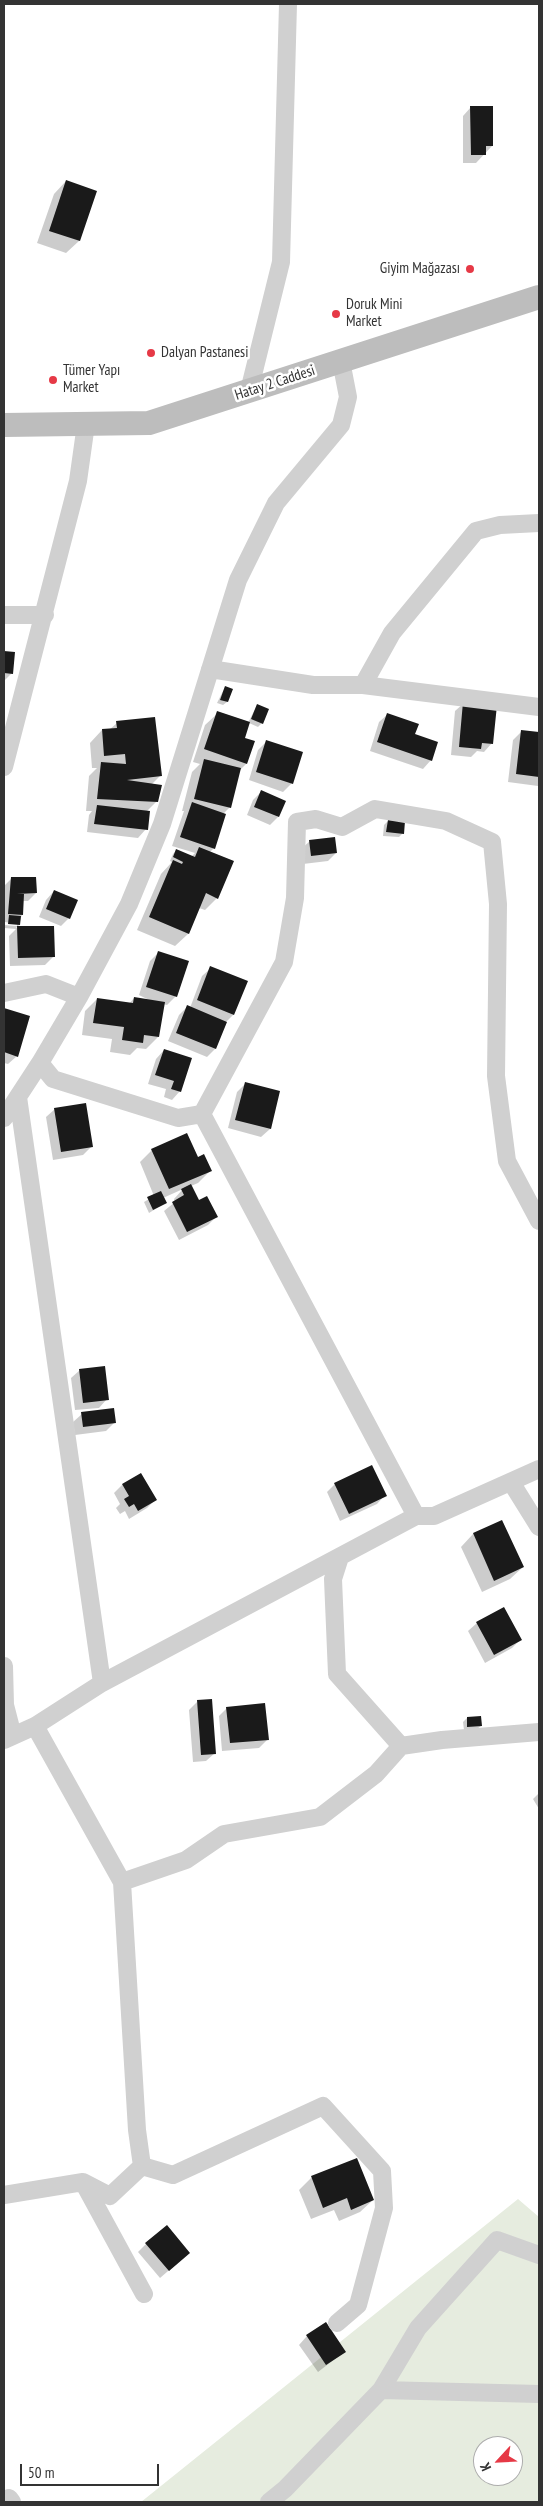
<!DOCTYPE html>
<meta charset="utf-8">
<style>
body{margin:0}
#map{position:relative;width:543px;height:2506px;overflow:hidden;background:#fff;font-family:"PT Sans Narrow",sans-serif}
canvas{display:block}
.frame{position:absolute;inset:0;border:5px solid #333;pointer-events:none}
.north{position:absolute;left:473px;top:2436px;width:50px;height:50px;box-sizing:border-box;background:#fff;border:1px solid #adadad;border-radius:50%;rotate:245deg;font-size:14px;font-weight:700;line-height:20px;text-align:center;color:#333}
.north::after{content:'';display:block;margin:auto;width:18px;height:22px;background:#e63946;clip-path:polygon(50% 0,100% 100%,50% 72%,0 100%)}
.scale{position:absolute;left:20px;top:2464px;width:139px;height:22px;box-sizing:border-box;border:2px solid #333;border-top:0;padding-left:6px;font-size:15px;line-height:18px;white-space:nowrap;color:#333;-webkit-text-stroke:4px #fff;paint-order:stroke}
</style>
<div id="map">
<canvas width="543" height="2506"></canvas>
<div class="frame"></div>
<div class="north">K</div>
<div class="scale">50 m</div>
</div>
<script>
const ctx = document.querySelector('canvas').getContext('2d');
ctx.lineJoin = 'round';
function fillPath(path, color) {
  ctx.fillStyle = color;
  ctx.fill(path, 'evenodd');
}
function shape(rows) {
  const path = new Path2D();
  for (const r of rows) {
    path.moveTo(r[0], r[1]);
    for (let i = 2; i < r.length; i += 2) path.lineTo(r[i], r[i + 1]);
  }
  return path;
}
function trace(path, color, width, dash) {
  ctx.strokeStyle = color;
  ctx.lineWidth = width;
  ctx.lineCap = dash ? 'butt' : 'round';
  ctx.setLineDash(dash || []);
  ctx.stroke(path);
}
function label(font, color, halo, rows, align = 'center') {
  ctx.font = font + ' "PT Sans Narrow",sans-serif';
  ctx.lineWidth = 5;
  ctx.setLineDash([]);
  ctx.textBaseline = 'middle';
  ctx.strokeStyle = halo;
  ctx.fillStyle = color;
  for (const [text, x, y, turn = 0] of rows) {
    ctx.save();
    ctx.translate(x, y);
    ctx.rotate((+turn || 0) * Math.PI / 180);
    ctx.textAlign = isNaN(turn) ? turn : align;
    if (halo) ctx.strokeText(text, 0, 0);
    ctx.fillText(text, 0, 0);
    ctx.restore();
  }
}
const green = shape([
 [518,2199,539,2217,539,2502,141,2502],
 [483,2446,513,2446,513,2476,483,2476]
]);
const shadow = shape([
 [471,107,492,146,476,163,463,163,463,116],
 [66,181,79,241,66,253,37,243,54,194],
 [4,652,14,653,12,673,4,681],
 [225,687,227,702,223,705,217,703],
 [464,703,492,743,484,752,477,751,471,757,451,755,455,711],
 [257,705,262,723,258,727,249,723,243,738,246,764,239,771,230,807,223,814,214,848,210,852,217,898,205,910,199,908,188,934,175,946,137,930,161,874,172,862,170,861,173,854,177,850,191,857,195,853,172,846,184,811,182,811,192,772,200,764,193,762,205,725,218,713,248,723],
 [388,714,414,735,431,760,423,769,370,751,379,722],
 [117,723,160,776,152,784,157,801,146,812,146,829,138,838,87,832,89,815,92,811,86,811,89,776,97,768,92,768,90,743,102,730,109,730],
 [522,731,539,734,538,786,508,782,513,740],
 [267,741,292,783,283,792,249,780,258,750],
 [261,792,278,817,270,825,247,815,253,800],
 [388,821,403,833,399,837,383,836,384,825],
 [310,841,336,853,328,861,303,864,301,849],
 [11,879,36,893,28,901,22,901,22,914,19,925,16,928,53,927,53,957,45,965,10,966,9,936,16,929,4,928,4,925,17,926,17,924,5,922,4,886],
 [54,891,69,918,61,926,39,917,46,900],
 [159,952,176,996,167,1005,163,1004,158,1037,146,1049,137,1048,130,1055,110,1052,112,1039,82,1035,85,1011,97,999,129,1004,134,998,151,1001,139,995,150,961],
 [211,968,233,1015,226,1022,215,1049,207,1057,168,1041,179,1015,187,1007,190,1008,202,976],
 [4,1009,28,1017,17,1056,8,1064,4,1063],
 [164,1050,180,1091,172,1100,164,1097,166,1089,148,1084,156,1059],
 [246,1083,279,1092,270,1129,261,1137,228,1128,237,1092],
 [55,1109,92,1146,83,1155,53,1160,46,1117],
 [152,1150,197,1159,210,1171,198,1183,191,1186,199,1201,216,1217,208,1225,179,1240,164,1211,175,1202,174,1199,183,1189,163,1198,165,1203,149,1213,144,1202,154,1196,140,1162],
 [80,1370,107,1399,99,1408,75,1410,71,1378],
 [82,1414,115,1422,106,1431,75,1435,73,1422],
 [140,1474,155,1500,147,1508,129,1519,125,1511,120,1514,116,1508,120,1504,114,1493,122,1485],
 [335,1484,385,1495,377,1504,340,1521,327,1492],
 [502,1521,523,1567,510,1579,482,1592,461,1547,473,1534],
 [477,1623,520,1640,512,1648,485,1663,468,1631],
 [197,1702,215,1753,206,1761,193,1762,189,1710],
 [227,1708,268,1739,259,1748,222,1751,219,1716],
 [467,1718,481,1726,477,1729,464,1730,463,1722],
 [539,1793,539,1809,533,1799],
 [356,2159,373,2200,360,2212,339,2221,334,2210,311,2219,299,2190,311,2178],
 [146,2244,189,2253,160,2278,138,2252],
 [307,2336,344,2352,318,2372,299,2345]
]);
const building = shape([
 [470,106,493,106,493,146,486,146,486,155,471,155],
 [66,180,97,191,80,241,49,231],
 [4,651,15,652,13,674,4,673],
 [225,686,233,689,228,702,220,700],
 [463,702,497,705,493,744,482,743,481,749,459,747],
 [257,704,269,709,263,724,251,719],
 [217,711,250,722,245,738,255,741,247,764,204,749],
 [387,713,419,724,415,734,438,742,432,761,377,742],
 [155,717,162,776,127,780,162,785,158,802,97,799,101,762,126,764,125,754,104,756,102,729,117,728,116,721],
 [521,730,539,732,539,777,516,774],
 [266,740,303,752,293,784,256,772],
 [204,759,241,768,231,808,194,799],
 [261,790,286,801,279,817,254,807],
 [192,802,226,814,215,849,180,837],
 [97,805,150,811,148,830,94,824],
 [388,820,405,821,404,834,386,832],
 [335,837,337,853,311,856,309,840],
 [199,847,234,861,218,899,206,893,189,934,149,917,173,860,182,864,183,862,173,857,176,849,195,857],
 [11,877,36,877,37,893,17,894,24,894,23,915,8,914],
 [54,890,78,900,70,919,46,909],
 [9,915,21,916,20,925,8,924],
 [17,926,54,926,55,957,18,958],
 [158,951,189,961,177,997,146,987],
 [210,966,248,981,234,1015,197,1000],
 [134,997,165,1002,159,1037,144,1035,143,1043,122,1040,124,1027,93,1023,97,998,133,1003],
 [187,1005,227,1022,216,1049,176,1033],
 [4,1008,30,1016,18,1057,4,1052],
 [164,1049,192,1058,181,1092,171,1089,174,1081,155,1075],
 [245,1082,280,1091,271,1129,235,1120],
 [86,1103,93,1147,61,1152,54,1108],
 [187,1133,198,1157,204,1154,212,1171,169,1189,151,1149],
 [191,1184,199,1200,207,1196,218,1217,187,1232,172,1202,184,1195,181,1189],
 [161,1191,167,1203,153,1210,147,1197],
 [105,1366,109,1400,83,1403,79,1369],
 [114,1408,116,1423,83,1427,81,1412],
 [372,1465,387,1496,349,1514,334,1483],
 [141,1473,157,1500,138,1511,134,1504,129,1507,124,1499,129,1496,122,1484],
 [502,1520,524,1567,494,1581,473,1533],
 [504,1607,522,1640,494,1655,476,1622],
 [212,1699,216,1754,201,1755,197,1700],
 [265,1703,269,1740,230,1743,226,1707],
 [481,1716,482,1726,467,1727,467,1717],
 [357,2158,374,2200,351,2210,347,2198,323,2208,311,2176],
 [167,2225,190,2253,169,2271,145,2243],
 [326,2322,346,2352,326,2365,306,2335]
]);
const street = shape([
 [341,361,348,397,341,425,276,503,238,580,162,824,129,904,79,997,40,1063,53,1079,178,1118,202,1114,284,962,295,898,297,822,316,819,342,827,375,809,446,821,492,842,498,904,496,1076,507,1161,539,1221],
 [249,391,281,262,288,4],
 [4,615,45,615],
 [210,669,313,685,363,685,539,707],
 [363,685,392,633,476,531,500,525,539,523],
 [4,767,78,481,86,424],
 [4,993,46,984,79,997],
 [18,1097,102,1683],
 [202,1114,416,1516],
 [4,1118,40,1063],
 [511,1482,539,1527],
 [340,1557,333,1579,337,1674,401,1746],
 [4,1666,5,1705,13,1736],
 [35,1726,122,1882,186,1860,224,1834,320,1817,376,1774,401,1746,442,1740,539,1732],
 [4,1740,35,1726,102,1683,416,1516,434,1516,539,1469],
 [122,1882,137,2130,142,2166,110,2196,83,2182,144,2294],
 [142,2166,173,2175,323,2106,382,2171,384,2208,358,2305,337,2323],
 [4,2195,83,2182],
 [381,2390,418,2328,497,2240,539,2255],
 [4,2501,9,2498,12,2502],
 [269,2502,285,2489,381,2390,539,2394]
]);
const secondary = shape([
 [4,425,149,423,539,297]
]);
const markers = [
 [470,269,5,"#e63946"],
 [336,314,5,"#e63946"],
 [151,353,5,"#e63946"],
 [53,380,5,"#e63946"]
];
const poiNames = [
 ["Giyim Mağazası",460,269,"right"],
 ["Doruk Mini",346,305],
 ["Market",346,322],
 ["Dalyan Pastanesi",161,353],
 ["Tümer Yapı",63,371],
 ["Market",63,388]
];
const streetNames = [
 ["Hatay 2 Caddesi",275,383,-18]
];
fillPath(green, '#e6ecdf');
fillPath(shadow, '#0003');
fillPath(building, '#1a1a1a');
trace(street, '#d0d0d0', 18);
trace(secondary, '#bdbdbd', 24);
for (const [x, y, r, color] of markers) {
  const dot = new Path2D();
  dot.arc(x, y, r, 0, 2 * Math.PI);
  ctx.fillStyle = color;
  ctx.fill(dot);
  trace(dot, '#fff', 2);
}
label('15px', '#333', '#fff', poiNames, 'left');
label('15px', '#333', '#fff', streetNames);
</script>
